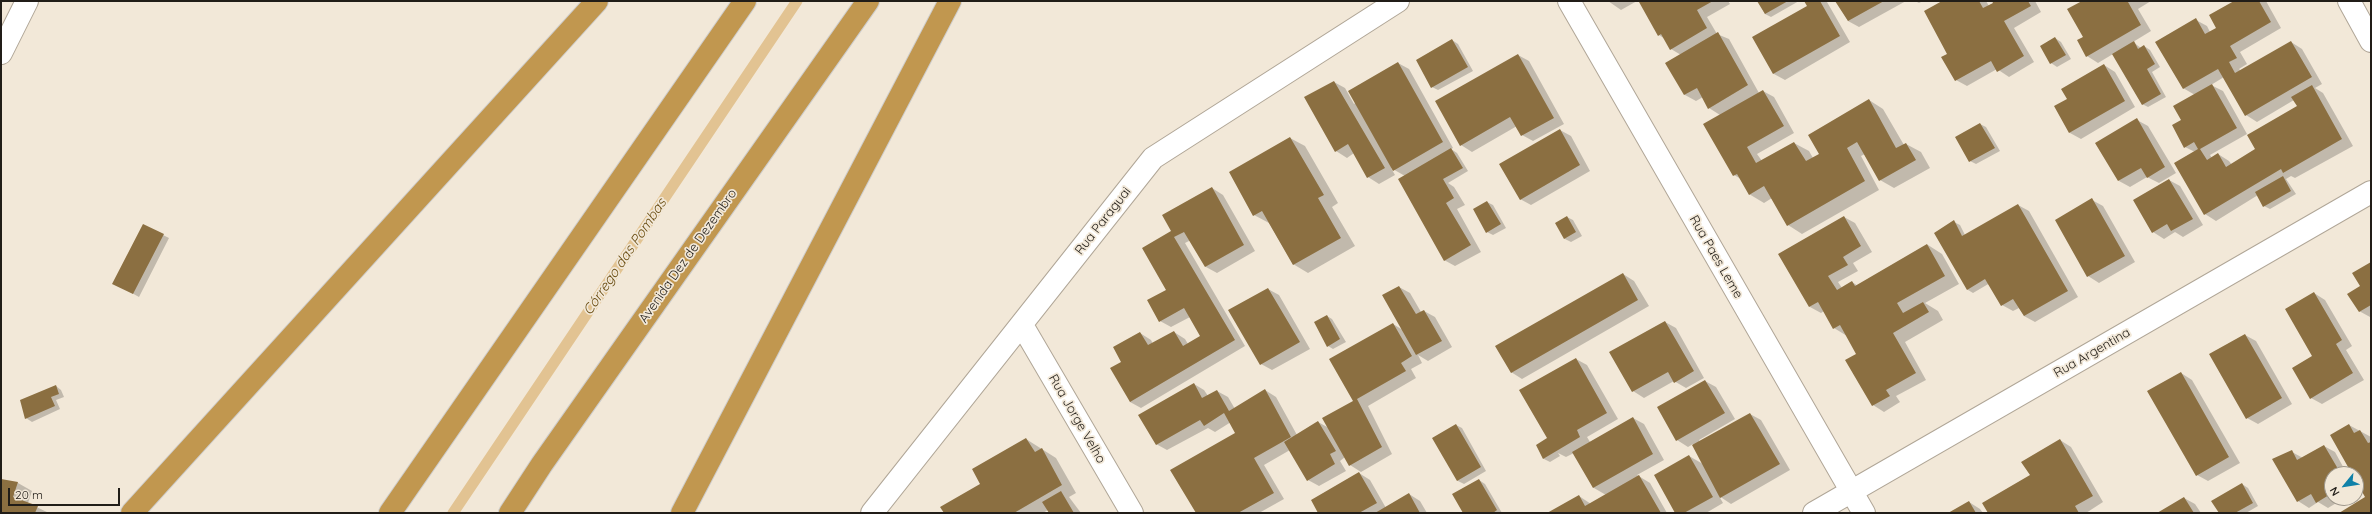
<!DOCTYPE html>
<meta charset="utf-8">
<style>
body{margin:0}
#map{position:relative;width:2372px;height:514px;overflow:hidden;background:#f2e8d8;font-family:Quicksand,sans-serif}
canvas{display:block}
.frame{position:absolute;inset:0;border:2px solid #211d18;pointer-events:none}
.north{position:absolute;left:2324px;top:466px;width:40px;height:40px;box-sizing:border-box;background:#f2e8d8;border:1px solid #9e978b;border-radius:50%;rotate:240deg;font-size:11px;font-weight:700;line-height:16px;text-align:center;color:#211d18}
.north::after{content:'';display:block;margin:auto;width:14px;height:18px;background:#1081a8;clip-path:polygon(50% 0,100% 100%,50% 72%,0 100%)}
.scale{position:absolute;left:8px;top:488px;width:112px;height:18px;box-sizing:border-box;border:2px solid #211d18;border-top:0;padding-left:5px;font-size:12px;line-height:14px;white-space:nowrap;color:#211d18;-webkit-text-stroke:3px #f2e8d8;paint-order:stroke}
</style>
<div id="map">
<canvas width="2372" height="514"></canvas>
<div class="frame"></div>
<div class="north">N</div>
<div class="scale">20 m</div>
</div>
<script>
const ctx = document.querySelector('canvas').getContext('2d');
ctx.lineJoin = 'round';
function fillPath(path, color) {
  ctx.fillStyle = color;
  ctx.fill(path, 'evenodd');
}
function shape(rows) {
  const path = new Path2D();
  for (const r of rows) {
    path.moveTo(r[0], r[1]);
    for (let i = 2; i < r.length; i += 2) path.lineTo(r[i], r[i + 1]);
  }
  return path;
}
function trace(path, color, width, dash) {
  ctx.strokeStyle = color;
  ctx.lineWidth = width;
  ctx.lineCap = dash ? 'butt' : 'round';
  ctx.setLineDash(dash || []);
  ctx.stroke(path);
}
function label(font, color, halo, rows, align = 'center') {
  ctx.font = font + ' Quicksand,sans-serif';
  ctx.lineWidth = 3.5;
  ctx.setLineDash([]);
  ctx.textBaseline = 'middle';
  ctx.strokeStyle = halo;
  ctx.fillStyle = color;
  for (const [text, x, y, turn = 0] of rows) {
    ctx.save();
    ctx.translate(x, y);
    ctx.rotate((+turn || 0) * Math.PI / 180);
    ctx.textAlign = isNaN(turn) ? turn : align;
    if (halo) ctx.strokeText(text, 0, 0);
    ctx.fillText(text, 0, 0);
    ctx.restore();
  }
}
const shadow = shape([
 [1608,1,1637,1,1621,10],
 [1643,1,1728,1,1730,4,1707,17,1717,34,1729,39,1759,93,1763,91,1774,97,1794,133,1757,154,1762,161,1794,143,1809,151,1813,158,1820,154,1869,100,1883,109,1904,145,1906,144,1921,152,1930,168,1894,188,1880,180,1865,154,1861,156,1879,190,1802,234,1788,225,1772,198,1764,203,1749,194,1741,179,1734,175,1720,115,1709,108,1703,97,1696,101,1685,95,1666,63,1681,55,1671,49,1665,39,1659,35,1641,2],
 [1758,1,1799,1,1771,17,1765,14],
 [1806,1,1827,2,1850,42,1785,80,1774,74,1754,38,1808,6],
 [1836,1,1906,1,1859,27,1848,21],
 [1915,1,1923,1,1919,3],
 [1944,1,1986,1,1989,6,1994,3,1993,1,2035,1,2041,12,2014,28,2034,62,2009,77,1997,69,1967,86,1956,80,1949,54],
 [2084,1,2151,1,2138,9,2151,31,2133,42,2141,48,2144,46,2150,50,2160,67,2152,72,2166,97,2148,107,2142,104,2113,54,2098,63,2087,56,2078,41,2084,37],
 [2236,1,2266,1,2281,28,2240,52,2247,64,2239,69,2241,71,2291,42,2302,49,2322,84,2315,88,2323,93,2353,146,2295,178,2291,176,2286,179,2296,194,2270,209,2264,206,2258,195,2216,221,2205,214,2195,152,2185,147,2183,121,2195,95,2183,88,2196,20,2207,26,2210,32,2218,28],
 [2224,77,2246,115,2257,122,2294,100,2298,106,2257,149,2232,165,2229,161,2218,154,2212,158,2210,155,2247,134,2223,91,2211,85],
 [2055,38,2061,42,2071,59,2057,67,2051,63],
 [1452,40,1458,44,1473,71,1438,90,1432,87],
 [1518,55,1529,61,1564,124,1533,141,1522,135,1517,126,1472,152,1461,145],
 [1398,63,1409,69,1453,148,1451,149,1457,153,1468,171,1448,183,1454,187,1465,205,1457,209,1481,252,1455,266,1444,260,1405,176,1391,168,1395,175,1379,184,1368,177,1354,153,1347,158,1336,151,1334,82,1345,88,1354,104],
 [2104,65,2115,72,2135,107,2081,139,2070,133,2055,107,2068,99],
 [2137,120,2148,126,2176,173,2159,183,2147,177,2130,187,2119,181],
 [1980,124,1986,127,2000,151,1976,164,1970,161],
 [1560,130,1571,136,1590,171,1531,205,1520,199],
 [1290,138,1305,146,1338,203,1332,207,1355,246,1308,273,1293,264,1269,223,1254,215],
 [2169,180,2180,186,2203,225,2183,237,2175,232,2164,239,2153,232],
 [1212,188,1223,195,1255,251,1217,273,1206,267,1191,240,1185,243,1245,346,1141,408,1130,402,1122,362,1140,333,1151,340,1153,344,1174,332,1185,339,1188,344,1202,337,1190,317,1171,327,1160,321,1168,290,1173,232],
 [2092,200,2103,206,2135,262,2099,283,2088,276],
 [1487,202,1493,205,1506,228,1493,235,1487,232],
 [2018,205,2029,211,2078,297,2035,322,2024,316,2019,308,2013,311,2002,305,1990,283,1973,293,1968,290,1954,222,1960,225,1965,235],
 [1567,217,1573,220,1582,236,1571,242,1565,239,1556,223],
 [1844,217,1855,223,1872,252,1853,263,1858,271,1838,282,1842,288,1852,282,1858,286,1928,245,1942,254,1959,284,1925,303,1938,311,1943,320,1905,342,1926,380,1896,396,1900,402,1884,412,1873,405,1858,355,1847,336,1834,328,1824,311,1821,313,1810,307,1779,254],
 [163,235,169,238,139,297,119,286],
 [2371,263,2371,317,2370,317,2359,311,2361,286],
 [1623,274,1634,281,1649,306,1522,379,1511,372],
 [1399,287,1410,293,1421,312,1424,311,1435,317,1452,347,1428,361,1418,355,1422,363,1411,369,1416,378,1368,406,1392,454,1361,472,1350,465,1345,457,1340,461,1346,471,1319,486,1308,480,1290,450,1264,465,1284,499,1259,513,1197,513,1237,433,1231,422,1215,432,1208,428,1167,450,1156,444,1194,384,1204,390,1208,396,1217,391,1228,397,1235,409,1265,390,1276,397,1297,435,1318,422,1329,428,1355,402,1393,324,1403,330],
 [1268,289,1279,295,1310,349,1272,370,1261,364,1230,310],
 [2314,293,2325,300,2352,346,2346,350,2364,380,2322,404,2311,398],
 [1327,316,1332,319,1346,342,1333,349,1328,346],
 [1665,322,1676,328,1704,378,1686,388,1674,381,1644,398,1633,391],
 [2245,335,2256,341,2292,404,2258,424,2247,418],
 [1576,359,1587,365,1618,419,1587,437,1590,442,1633,418,1644,424,1664,460,1637,475,1650,483,1667,513,1549,513,1579,496,1591,504,1606,495,1594,488,1574,453,1566,457,1558,453,1560,456,1550,462,1544,459,1537,445,1547,439],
 [2181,373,2192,380,2240,463,2208,481,2197,475],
 [1705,381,1716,387,1735,419,1699,440,1700,442,1750,414,1761,420,1790,470,1731,504,1719,496,1723,503,1706,513,1677,513,1689,456,1703,464,1693,444,1688,447,1677,440],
 [56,386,61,390,64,397,56,400,60,409,32,422,26,418],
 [1456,425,1462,428,1486,471,1464,484,1458,481,1433,438],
 [2349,425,2371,437,2371,513,2341,513,2367,498,2356,479,2356,474,2353,474],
 [1026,439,1056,458,1076,493,1069,497,1081,513,1050,513,1048,510,1043,513,945,513,982,484],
 [2060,440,2071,447,2103,502,2086,513,1989,513,2031,476],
 [2324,446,2335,452,2347,474,2332,474,2332,498,2356,498,2343,505,2338,502,2328,508,2318,502,2309,508,2298,501,2273,460,2292,452,2303,458],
 [1359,473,1370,480,1386,508,1409,494,1420,501,1427,513,1319,513],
 [1,480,18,483,32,491,28,503,49,513,1,513],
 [1479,480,1485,484,1502,513,1464,513],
 [2242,484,2248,488,2258,506,2246,513,2220,513],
 [2356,489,2360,496,2356,498],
 [2184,498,2195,504,2201,513,2159,513],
 [1969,502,1980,509,1983,513,1950,513]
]);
const stream = shape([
 [453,513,797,1]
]);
const building = shape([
 [1641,1,1713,1,1697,10,1707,28,1670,50,1661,34,1658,36,1639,2],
 [1757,1,1788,1,1765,14],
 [1804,1,1820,1,1840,36,1773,74,1752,37,1807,6],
 [1835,1,1884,1,1848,21],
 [1942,1,1979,1,1983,8,1993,3,1992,1,2028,1,2031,6,2004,21,2024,56,1997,72,1991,61,1955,81,1941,57,1947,54,1924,11],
 [2082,1,2130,1,2128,2,2141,25,2086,57,2077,40,2083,37,2067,9],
 [2234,1,2259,1,2271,22,2230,46,2237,58,2229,62,2235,73,2291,41,2312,77,2245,116,2218,69,2183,89,2155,42,2196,18,2205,34,2216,28,2209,15],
 [1718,32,1748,85,1708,109,1697,88,1684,95,1665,63],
 [2055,37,2066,55,2050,64,2040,46],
 [1452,39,1468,67,1431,88,1416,60],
 [2134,41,2138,49,2144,45,2155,64,2147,69,2161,94,2142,105,2112,54],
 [1518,54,1554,118,1521,136,1510,117,1460,146,1435,101],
 [1398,62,1443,142,1393,171,1348,91],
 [2104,64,2125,101,2069,133,2054,106,2067,99,2061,89],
 [1334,81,1385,168,1367,178,1348,144,1335,152,1304,97],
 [2212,84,2237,128,2200,149,2207,160,2218,153,2226,167,2255,149,2247,135,2297,106,2291,97,2312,85,2342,139,2283,173,2281,169,2204,215,2174,163,2198,149,2194,142,2184,148,2172,125,2181,120,2173,106],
 [1763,90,1784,126,1747,147,1756,163,1794,142,1806,161,1819,154,1808,135,1869,99,1896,148,1906,143,1916,160,1879,181,1857,142,1847,148,1865,181,1787,226,1764,186,1749,195,1737,174,1733,176,1703,124],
 [2137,118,2165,167,2147,178,2141,168,2118,181,2095,143],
 [1980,123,1995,148,1969,162,1955,137],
 [1560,129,1580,165,1520,200,1499,164],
 [1290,137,1324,195,1318,198,1341,238,1293,265,1262,211,1253,216,1229,172],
 [1451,148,1463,168,1443,179,1454,198,1446,203,1471,245,1444,261,1398,179],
 [2283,176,2291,191,2263,207,2255,192],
 [2169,179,2193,219,2171,231,2167,224,2152,233,2133,200],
 [1212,187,1244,245,1205,267,1184,232,1174,237,1235,340,1130,402,1110,368,1121,362,1113,347,1140,332,1148,345,1174,331,1183,346,1200,336,1184,308,1159,322,1147,300,1166,290,1142,248,1171,231,1162,215],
 [2092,198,2125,256,2087,277,2055,220],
 [1487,201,1501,224,1486,233,1473,209],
 [2018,204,2068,291,2024,316,2013,299,2001,306,1985,279,1967,290,1934,233,1954,220,1962,236],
 [1567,216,1576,232,1564,239,1555,223],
 [1844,216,1861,246,1843,257,1848,265,1828,276,1837,290,1852,281,1855,286,1927,244,1945,276,1897,303,1903,313,1923,302,1929,312,1893,333,1916,373,1886,390,1890,396,1872,406,1845,360,1856,354,1840,325,1833,329,1818,302,1809,307,1778,254],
 [143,224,164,234,133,294,112,284],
 [2371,262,2371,305,2359,312,2347,294,2360,286,2352,273],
 [1623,273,1638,300,1511,373,1495,346],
 [1399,286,1416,314,1424,310,1442,341,1416,355,1382,295],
 [1268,288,1300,342,1260,365,1228,310],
 [2314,292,2342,340,2336,344,2353,373,2310,399,2292,368,2312,356,2285,309],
 [1327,315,1340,339,1327,347,1314,322],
 [1665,321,1694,371,1674,383,1668,372,1632,392,1609,352],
 [1393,323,1412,356,1401,363,1406,371,1357,399,1382,447,1349,466,1322,418,1353,401,1329,359],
 [2245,334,2282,398,2246,419,2209,354],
 [1576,358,1607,413,1577,430,1580,437,1543,459,1536,445,1547,438,1519,390],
 [2181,372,2229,457,2196,476,2147,391],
 [1705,380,1725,413,1676,441,1657,407],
 [1194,383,1202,398,1217,390,1229,411,1265,389,1291,437,1254,458,1274,493,1238,513,1196,513,1170,470,1235,433,1224,413,1204,426,1200,420,1156,445,1138,415],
 [56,385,59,394,51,397,55,406,25,419,20,400],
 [1750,413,1780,464,1720,498,1692,445],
 [1633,417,1653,454,1593,488,1572,452],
 [1318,421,1336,451,1330,454,1335,464,1307,481,1284,442],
 [1456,424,1481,467,1457,481,1432,438],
 [2349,424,2354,433,2360,430,2368,443,2371,442,2371,513,2339,513,2365,497,2356,481,2356,474,2352,474,2330,435],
 [1026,438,1035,452,1042,448,1062,485,1014,513,944,513,940,507,980,484,972,469],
 [2060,439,2093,496,2075,506,2079,513,1988,513,1982,503,2030,475,2021,462],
 [2324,445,2341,474,2332,474,2332,500,2329,495,2316,503,2311,494,2297,502,2272,459,2292,450,2297,460],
 [1689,455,1713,497,1684,513,1675,513,1654,475],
 [1359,472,1377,503,1359,513,1318,513,1311,500],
 [1639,475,1661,513,1547,513,1579,495,1585,506],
 [1,479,18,482,13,497,38,506,35,513,1,513],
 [1479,479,1497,510,1493,513,1463,513,1452,494],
 [2242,483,2253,503,2235,513,2219,513,2211,501],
 [1061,491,1074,513,1049,513,1042,502],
 [1409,493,1420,513,1375,513],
 [2184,497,2194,513,2157,513],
 [1969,501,1976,513,1948,513]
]);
const minor = shape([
 [1569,1,1864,513],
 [2349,1,2371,41],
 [1,53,27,1],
 [1022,325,1132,513],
 [872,513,1153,158,1398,1],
 [1814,513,2371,192]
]);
const highway = shape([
 [132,513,597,1],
 [390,513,745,1],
 [510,513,542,464,868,1],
 [682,513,950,1]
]);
const streetNames = [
 ["Rua Paraguai",1103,221,-52],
 ["Avenida Dez de Dezembro",688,256,-55],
 ["Rua Paes Leme",1716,257,60],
 ["Rua Argentina",2092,353,-30],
 ["Rua Jorge Velho",1077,419,60]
];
const waterNames = [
 ["Córrego das Pombas",625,257,-56]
];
fillPath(shadow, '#0003');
trace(stream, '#e2c392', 11);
fillPath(building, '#8b6f41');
trace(minor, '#b0a697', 24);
trace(highway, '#cecdcc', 24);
trace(minor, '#fff', 22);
trace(highway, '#c1974f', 22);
label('13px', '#211d18', '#f2e8d8', streetNames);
label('italic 14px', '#6a4d12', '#f2e8d8', waterNames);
</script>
